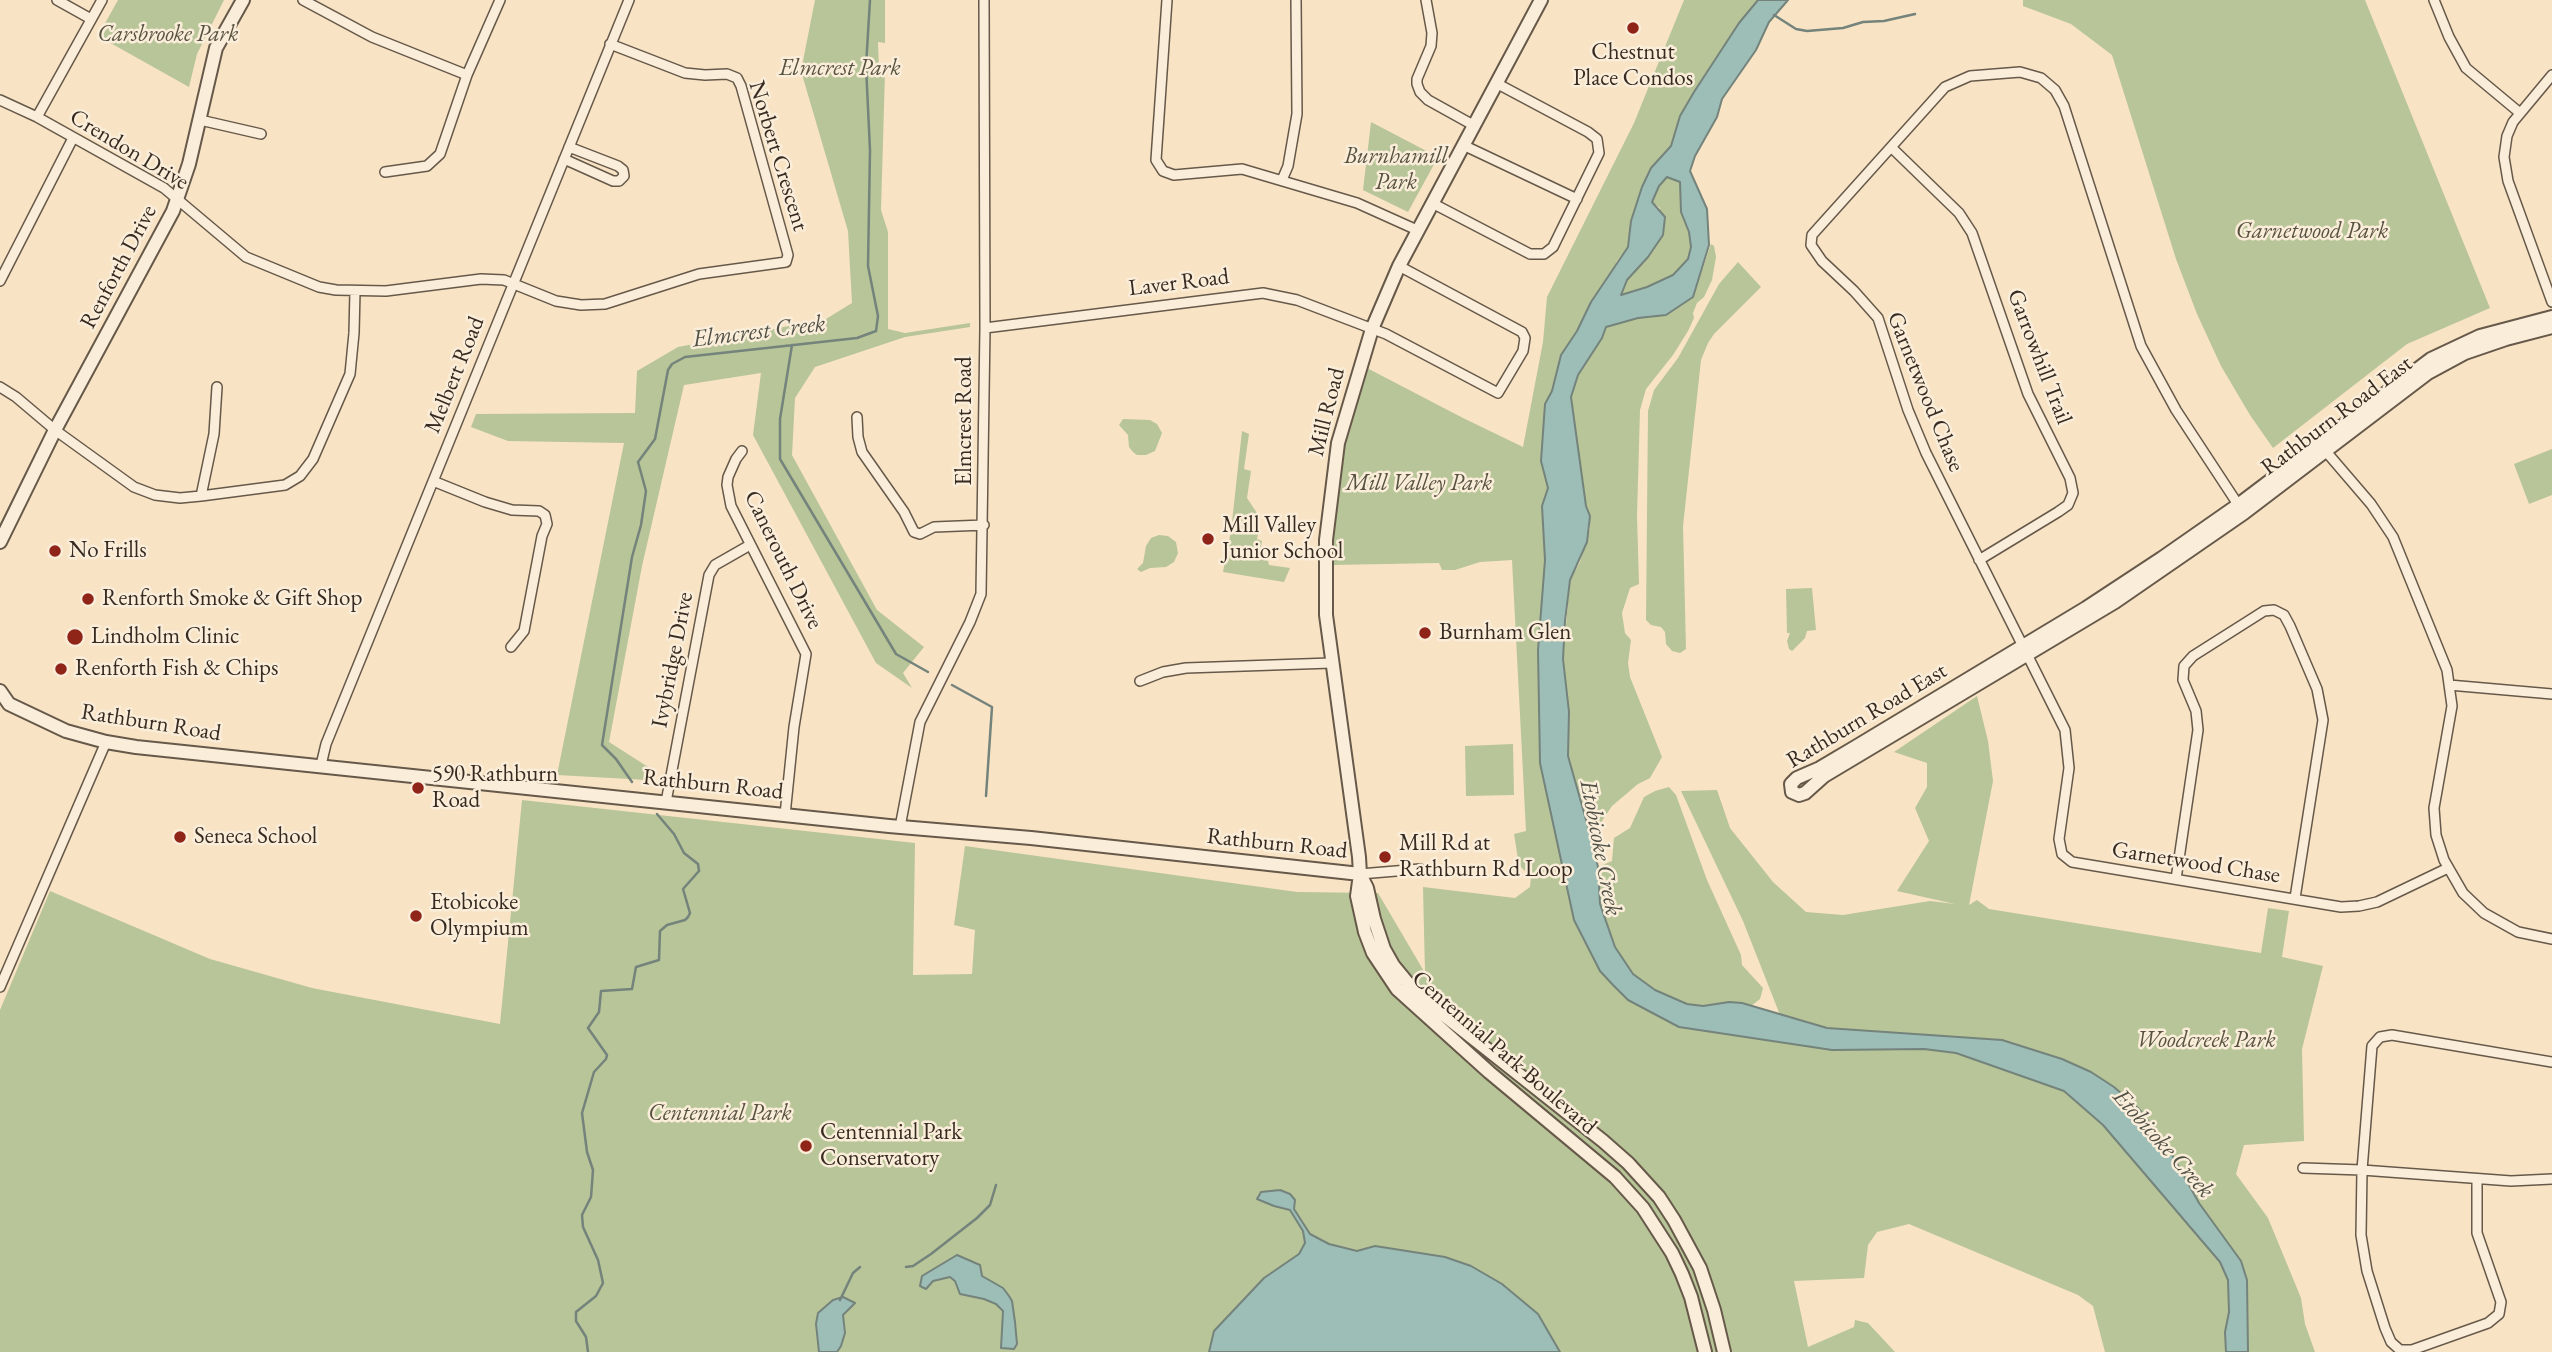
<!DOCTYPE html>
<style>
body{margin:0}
canvas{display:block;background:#f8e3c4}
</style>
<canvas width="2552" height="1352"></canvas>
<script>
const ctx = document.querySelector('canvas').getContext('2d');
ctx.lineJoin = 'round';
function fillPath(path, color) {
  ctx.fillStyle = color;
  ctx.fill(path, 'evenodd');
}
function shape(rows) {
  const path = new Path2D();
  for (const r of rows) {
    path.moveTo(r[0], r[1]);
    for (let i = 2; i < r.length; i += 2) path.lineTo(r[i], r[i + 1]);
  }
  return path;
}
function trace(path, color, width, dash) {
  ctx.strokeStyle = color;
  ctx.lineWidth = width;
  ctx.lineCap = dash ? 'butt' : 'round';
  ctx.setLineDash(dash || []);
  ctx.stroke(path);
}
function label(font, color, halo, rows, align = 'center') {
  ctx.font = font + ' "EB Garamond",serif';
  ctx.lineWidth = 5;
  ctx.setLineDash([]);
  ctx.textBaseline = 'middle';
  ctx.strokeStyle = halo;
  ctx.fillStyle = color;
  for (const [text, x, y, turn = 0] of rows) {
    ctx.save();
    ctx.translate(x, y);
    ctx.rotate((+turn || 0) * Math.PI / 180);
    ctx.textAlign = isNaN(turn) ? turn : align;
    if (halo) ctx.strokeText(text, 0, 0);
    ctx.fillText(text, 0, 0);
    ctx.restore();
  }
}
const green = shape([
 [118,0,224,0,197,54,189,87,98,36],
 [815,0,885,0,885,43,878,42,879,71,885,72,881,210,888,232,888,329,905,333,970,323,970,327,905,337,815,367,795,398,792,455,877,610,924,647,903,673,912,688,876,663,753,435,761,373,684,385,642,566,609,742,656,772,647,780,557,775,624,443,508,441,471,427,476,414,635,413,637,371,678,347,826,319,852,303,848,231,801,71],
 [1684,0,1758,0,1739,23,1694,92,1680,116,1671,146,1651,168,1642,187,1631,221,1628,247,1617,261,1611,276,1561,355,1552,391,1545,404,1541,461,1548,488,1542,506,1545,560,1538,650,1540,763,1590,946,1600,971,1679,1027,1832,1050,1924,1049,1956,1053,2064,1091,2103,1125,2220,1262,2228,1280,2229,1312,2225,1332,2226,1352,2105,1352,2093,1306,2078,1295,1909,1224,1877,1232,1868,1245,1864,1278,1794,1281,1808,1347,1854,1327,1855,1320,1868,1323,1895,1352,0,1352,0,1010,50,891,210,959,312,988,500,1024,522,800,915,843,913,975,972,974,975,930,954,925,965,846,1297,892,1378,893,1425,973,1423,887,1515,898,1530,887,1531,877,1519,865,1514,834,1526,831,1512,560,1480,562,1455,570,1442,570,1439,563,1332,565,1335,505,1344,450,1353,408,1365,367,1463,418,1523,447,1543,342,1547,297,1634,123],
 [2023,0,2365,0,2490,308,2407,344,2273,448,2250,415,2221,366,2197,314,2176,259,2112,55,2071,24,2023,6],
 [1371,122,1438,157,1408,212,1363,190],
 [1667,177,1680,182,1681,212,1689,232,1691,247,1688,259,1673,275,1647,287,1621,295,1627,280,1648,257,1660,208,1652,202,1659,185],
 [1711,244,1714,246,1716,257,1712,280,1704,297,1697,303,1693,313,1694,318,1688,331,1673,355,1646,389,1640,410,1637,516,1639,584,1630,588,1622,613,1625,633,1631,640,1628,663,1630,677,1662,757,1650,778,1638,784,1612,806,1600,824,1589,829,1568,756,1569,712,1563,659,1570,580,1580,562,1590,528,1590,516,1586,506,1571,397,1578,375,1602,338,1606,327,1638,318,1666,315,1693,297],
 [1738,262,1761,287,1714,334,1708,343,1701,360,1683,526,1686,649,1680,653,1672,651,1666,644,1665,632,1661,627,1651,625,1646,620,1648,411,1654,390,1678,358,1719,284],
 [1123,419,1150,420,1157,424,1162,433,1155,451,1146,455,1137,455,1133,452,1129,447,1128,435,1119,425],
 [1242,431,1249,434,1244,469,1251,471,1247,498,1257,513,1253,527,1259,529,1257,539,1262,541,1259,557,1268,561,1269,565,1290,568,1284,582,1223,572,1231,531],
 [2552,449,2552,495,2529,504,2514,464],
 [1159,535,1168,536,1176,542,1178,553,1174,562,1166,567,1150,568,1141,572,1137,569,1143,563,1146,546,1151,538],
 [1812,588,1816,630,1807,631,1805,638,1792,651,1789,649,1787,641,1790,633,1787,633,1786,589],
 [1977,696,1988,741,1993,781,1969,905,1977,900,1989,909,2261,953,2268,908,2289,911,2282,957,2323,966,2302,1049,2304,1141,2244,1145,2236,1174,2268,1218,2301,1298,2305,1324,2315,1352,2248,1352,2247,1280,2241,1261,2199,1203,2166,1144,2114,1087,2091,1072,2062,1059,2002,1040,1827,1028,1780,1015,1743,921,1681,791,1717,790,1730,828,1773,882,1806,912,1843,915,1930,901,1955,904,1897,891,1929,841,1915,808,1927,787,1927,763,1894,752],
 [1513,744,1514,795,1466,796,1465,746],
 [1669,787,1676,795,1707,880,1741,955,1742,965,1763,988,1760,999,1751,1006,1729,1002,1703,1006,1687,1004,1655,990,1633,974,1615,947,1600,904,1598,867,1612,861,1614,838,1630,828,1644,797,1655,791]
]);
const water = shape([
 [1758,0,1788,0,1769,22,1756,50,1722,99,1717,117,1695,156,1690,171,1707,209,1709,245,1693,297,1666,315,1638,318,1606,327,1602,338,1578,375,1571,397,1586,506,1590,516,1587,542,1570,580,1565,621,1563,659,1569,712,1568,756,1592,841,1598,867,1600,904,1615,947,1633,974,1655,990,1687,1004,1703,1006,1729,1002,1742,1003,1827,1028,2002,1040,2062,1059,2091,1072,2114,1087,2140,1110,2166,1144,2199,1203,2241,1261,2247,1280,2248,1352,2226,1352,2225,1332,2229,1312,2228,1280,2220,1262,2103,1125,2064,1091,1956,1053,1924,1049,1832,1050,1679,1027,1628,1000,1613,985,1600,971,1574,920,1540,763,1538,650,1545,560,1542,506,1548,488,1541,461,1545,404,1552,391,1561,355,1577,331,1591,302,1628,247,1631,221,1642,187,1651,168,1671,146,1680,116,1694,92,1739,23,1758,0],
 [1667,177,1680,182,1681,212,1689,232,1691,247,1688,259,1673,275,1647,287,1621,295,1627,280,1648,257,1663,235,1665,217,1652,202,1659,186,1667,177],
 [1280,1190,1290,1194,1295,1200,1294,1209,1310,1234,1329,1244,1357,1251,1375,1246,1445,1257,1471,1266,1502,1284,1538,1314,1560,1352,1209,1352,1214,1331,1264,1278,1299,1254,1305,1243,1303,1231,1290,1210,1274,1206,1257,1199,1261,1192,1280,1190],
 [957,1255,980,1265,982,1276,1003,1288,1009,1296,1012,1301,1015,1322,1017,1344,1014,1349,1001,1348,1003,1311,996,1304,984,1299,960,1294,955,1281,950,1277,933,1281,926,1289,920,1286,922,1276,957,1255],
 [843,1297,855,1303,843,1315,845,1333,841,1346,837,1352,819,1352,816,1324,818,1313,833,1300,843,1297]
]);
const stream = shape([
 [1774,15,1796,29,1807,31,1843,28,1863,22,1884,21,1915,14],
 [792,345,780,419,780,459,896,654,928,672],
 [952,685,992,707,986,796],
 [632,782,616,759,602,745,632,557,641,525,646,491,638,462,655,439,668,370,672,364,685,357,857,338,876,331,878,316,868,266,870,150,866,66,870,0],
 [906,1267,913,1266,931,1254,977,1218,990,1205,996,1185],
 [840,1300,853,1273,860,1267],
 [588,1352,586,1337,576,1321,576,1312,596,1296,603,1283,598,1260,583,1227,582,1215,591,1197,593,1170,587,1152,582,1113,594,1072,606,1059,607,1055,588,1028,599,1012,601,991,632,989,636,967,659,960,660,931,667,925,685,920,688,917,690,913,683,889,699,871,698,864,684,853,674,834,657,814]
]);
const minor = shape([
 [57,0,91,19],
 [303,0,372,37,467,75],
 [1167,0,1156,160,1163,171,1174,175,1242,169,1357,203,1417,230],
 [1426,0,1432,33,1431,46,1417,79,1417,84,1420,92,1428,100,1473,125],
 [2434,0,2449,37,2466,68,2520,113],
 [2552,75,2513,122,2507,136,2504,157,2508,181,2552,302],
 [0,100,37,117,164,188,246,257,319,287,336,290,386,291,481,279,504,280,556,301,581,305,605,304,699,274,786,262,788,255,741,86,737,78,727,74,705,75,685,73,610,44],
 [37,117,102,0],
 [200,120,261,134],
 [1463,145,1577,199],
 [1892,148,1959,213,1972,233,2028,394,2070,478,2073,493,2068,505,2058,512,1979,560],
 [564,159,613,181,619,181,624,176,623,170,618,166,569,147],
 [385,172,427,166,440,154,467,75,500,0],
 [1282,180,1288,166,1297,114,1296,0],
 [1432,203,1530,254,1544,254,1553,247,1599,153,1597,139,1588,132,1496,83],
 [0,281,73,138],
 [985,328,1263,293,1297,300,1386,334,1498,393,1523,351,1525,338,1522,332,1399,266],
 [0,387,16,397,55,430,134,487,155,495,180,498,201,496,285,485,300,476,313,459,350,374,354,333,355,291],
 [857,417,858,437,862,452,904,512,914,532,920,534,934,527,984,525],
 [2323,448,2371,504,2393,537,2447,670,2452,706,2434,808,2436,835,2444,860,2463,893,2484,913,2518,932,2552,939],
 [742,451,736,459,728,477,727,485,731,506,806,654,794,727,785,815],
 [433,481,485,502,512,510,539,511,545,515,547,524,542,536,524,631,511,647],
 [201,496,214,434,217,387],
 [2241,509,2176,410,2141,346,2064,106,2055,90,2041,78,2020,72,1970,76,1945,87,1812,235,1811,245,1822,261,1854,291,1878,318,1908,410,1926,453,2065,730,2069,768,2059,839,2062,854,2072,862,2341,907,2359,906,2377,902,2448,868],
 [1140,681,1163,672,1186,668,1331,663],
 [2449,685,2552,694],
 [321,765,326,744,629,0],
 [666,802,709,575,715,565,750,545],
 [900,827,920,722,970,622,981,594,985,328,984,0],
 [1360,874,1420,869],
 [2176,879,2198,730,2196,711,2183,680,2184,666,2193,656,2253,618,2264,611,2274,610,2284,615,2290,626,2317,689,2323,720,2295,898],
 [0,987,106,742],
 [2303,1168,2362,1170,2511,1181,2552,1179],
 [2477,1180,2477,1233,2501,1302,2499,1314,2488,1323,2412,1350,2400,1350,2391,1342,2385,1328,2367,1271,2361,1235,2362,1170,2372,1046,2380,1037,2392,1035,2552,1062]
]);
const tertiary = shape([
 [1541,0,1399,266,1372,329,1338,443,1326,540,1326,615,1359,857,1360,874,1357,896,1365,932,1373,953,1397,989,1489,1072,1615,1177,1643,1208,1672,1253,1682,1274,1691,1297,1705,1352],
 [2552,317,2480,336,2431,359,2238,505,2162,558,2086,608,1857,746,1820,768,1797,778,1791,784,1792,792,1799,795,1805,793,1824,776,2115,602,2244,513,2428,373,2465,353,2506,339,2552,327],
 [0,542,55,430,173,211,189,164,216,48,243,0],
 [0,691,9,704,66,731,106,742,136,747,889,826,1031,838,1360,874],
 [1360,874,1367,888,1374,919,1384,949,1393,965,1416,993,1603,1141,1628,1163,1659,1197,1674,1220,1700,1268,1714,1310,1724,1352]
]);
const markers = [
 [1633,28,7,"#8f2418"],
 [1208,539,7,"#8f2418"],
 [55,551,7,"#8f2418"],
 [88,599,7,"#8f2418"],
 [1425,633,7,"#8f2418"],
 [75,637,9,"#8f2418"],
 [61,669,7,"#8f2418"],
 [418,788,7,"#8f2418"],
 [180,837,7,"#8f2418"],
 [1385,857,7,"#8f2418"],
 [416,916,7,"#8f2418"],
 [806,1146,7,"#8f2418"]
];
const parkNames = [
 ["Carsbrooke Park",168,35],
 ["Elmcrest Park",840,69],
 ["Burnhamill",1396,157],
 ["Park",1396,183],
 ["Garnetwood Park",2312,232],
 ["Mill Valley Park",1419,484],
 ["Woodcreek Park",2206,1041],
 ["Centennial Park",720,1114]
];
const poiNames = [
 ["Chestnut",1633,53,"center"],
 ["Place Condos",1633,79,"center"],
 ["Mill Valley",1222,526],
 ["Junior School",1222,552],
 ["No Frills",69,551],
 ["Renforth Smoke & Gift Shop",102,599],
 ["Burnham Glen",1439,633],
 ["Lindholm Clinic",91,637],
 ["Renforth Fish & Chips",75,669],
 ["590 Rathburn",432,775],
 ["Road",432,801],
 ["Seneca School",194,837],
 ["Mill Rd at",1399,844],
 ["Rathburn Rd Loop",1399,870],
 ["Etobicoke",430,903],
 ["Olympium",430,929],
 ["Centennial Park",820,1133],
 ["Conservatory",820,1159]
];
const streetNames = [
 ["Crendon Drive",129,150,31],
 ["Norbert Crescent",778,156,73],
 ["Renforth Drive",119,267,-62],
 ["Laver Road",1179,283,-7],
 ["Garrowhill Trail",2039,357,69],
 ["Melbert Road",455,375,-68],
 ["Garnetwood Chase",1925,392,68],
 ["Mill Road",1327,412,-76],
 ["Rathburn Road East",2337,416,-37],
 ["Elmcrest Road",965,421,-90],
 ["Canerouth Drive",783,560,64],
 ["Ivybridge Drive",673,660,-79],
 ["Rathburn Road East",1867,716,-31],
 ["Rathburn Road",151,723,9],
 ["Rathburn Road",713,785,6],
 ["Rathburn Road",1277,844,6],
 ["Garnetwood Chase",2196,863,9],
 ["Centennial Park Boulevard",1504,1053,41]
];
const waterNames = [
 ["Elmcrest Creek",759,332,-7],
 ["Etobicoke Creek",1600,848,79],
 ["Etobicoke Creek",2163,1144,48]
];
fillPath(green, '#b8c598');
fillPath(water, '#9dbeb7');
trace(water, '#74837b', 2);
trace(stream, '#74837b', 2.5);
trace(minor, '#67594a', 12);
trace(tertiary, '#67594a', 16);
trace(minor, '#faedd9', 9);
trace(tertiary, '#faedd9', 12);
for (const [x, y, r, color] of markers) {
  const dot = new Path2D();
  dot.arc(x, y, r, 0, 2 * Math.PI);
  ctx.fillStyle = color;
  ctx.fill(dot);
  trace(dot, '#faedd9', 2.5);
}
label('italic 23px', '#57523f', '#faedd9', parkNames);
label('23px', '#372b21', '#faedd9', poiNames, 'left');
label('23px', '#372b21', '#faedd9', streetNames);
label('italic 24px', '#505046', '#faedd9', waterNames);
</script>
